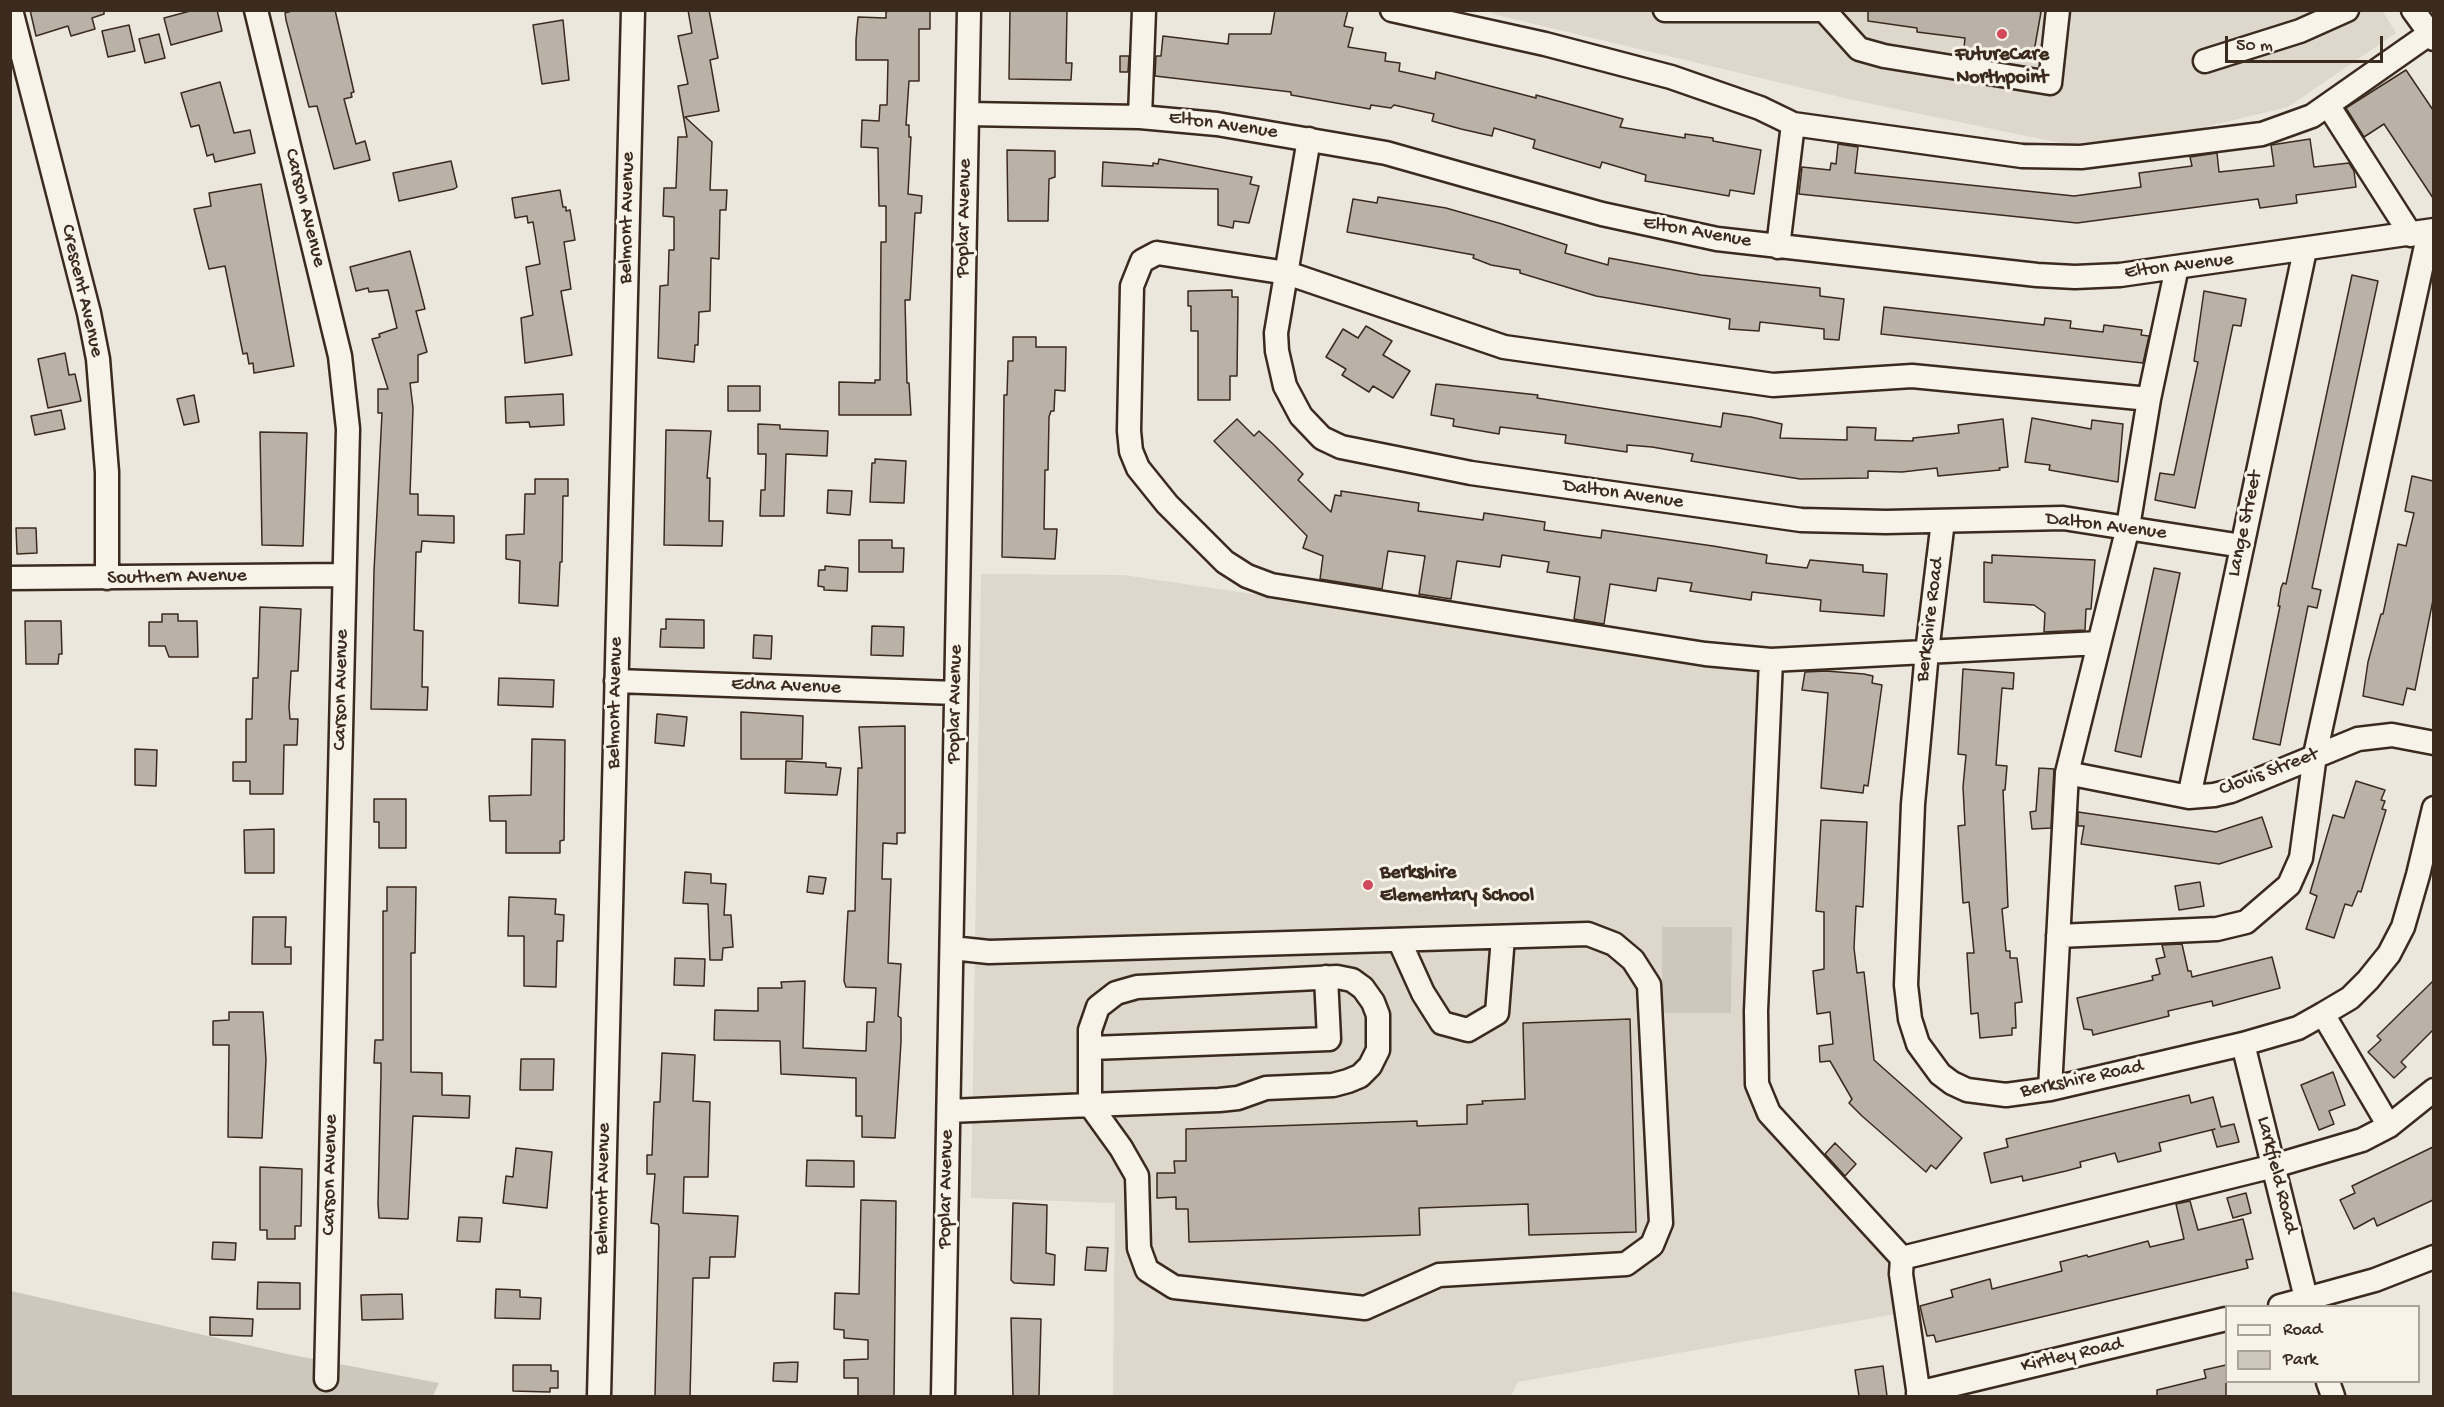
<!DOCTYPE html>
<style>
body{margin:0}
#map{position:relative;width:2444px;height:1407px;overflow:hidden;background:#ece7dc;font-family:"Gochi Hand",sans-serif}
canvas{display:block}
.frame{position:absolute;inset:0;border:12px solid #3b2a1e;pointer-events:none}
.legend{position:absolute;left:2225px;top:1305px;width:195px;height:78px;box-sizing:border-box;background:#f7f3e8;border:2px solid #aca397;margin:0;padding:8px 10px;list-style:none;font-size:18px;color:#3b2a1e}
.legend li{display:flex;align-items:center;gap:12px;height:30px}
.legend b{width:30px;border:2px solid #aca397}
.scale{position:absolute;left:2225px;top:36px;width:158px;height:27px;box-sizing:border-box;border:3px solid #3b2a1e;border-top:0;padding-left:8px;font-size:18px;line-height:21px;white-space:nowrap;color:#3b2a1e;-webkit-text-stroke:4px #f7f3e8;paint-order:stroke}
</style>
<div id="map">
<canvas width="2444" height="1407"></canvas>
<div class="frame"></div>
<ul class="legend">
<li><b style="height:8px;background:#f7f3e8"></b>Road</li>
<li><b style="height:16px;background:#cec8bc"></b>Park</li>
</ul>
<div class="scale">50 m</div>
</div>
<script>
const ctx = document.querySelector('canvas').getContext('2d');
ctx.lineJoin = 'round';
function fillPath(path, color) {
  ctx.fillStyle = color;
  ctx.fill(path, 'evenodd');
}
function shape(rows) {
  const path = new Path2D();
  for (const r of rows) {
    path.moveTo(r[0], r[1]);
    for (let i = 2; i < r.length; i += 2) path.lineTo(r[i], r[i + 1]);
  }
  return path;
}
function trace(path, color, width, dash) {
  ctx.strokeStyle = color;
  ctx.lineWidth = width;
  ctx.lineCap = dash ? 'butt' : 'round';
  ctx.setLineDash(dash || []);
  ctx.stroke(path);
}
function label(font, color, halo, rows, align = 'center') {
  ctx.font = font + ' "Gochi Hand",sans-serif';
  ctx.lineWidth = 6;
  ctx.setLineDash([]);
  ctx.textBaseline = 'middle';
  ctx.strokeStyle = halo;
  ctx.fillStyle = color;
  for (const [text, x, y, turn = 0] of rows) {
    ctx.save();
    ctx.translate(x, y);
    ctx.rotate((+turn || 0) * Math.PI / 180);
    ctx.textAlign = isNaN(turn) ? turn : align;
    if (halo) ctx.strokeText(text, 0, 0);
    ctx.fillText(text, 0, 0);
    ctx.restore();
  }
}
const built = shape([
 [1493,10,2382,10,2396,33,2288,107,2176,134,2065,144,1853,100,1492,14],
 [981,574,1123,575,1766,669,1753,1101,1888,1257,1896,1314,1518,1382,1511,1396,1113,1396,1115,1203,971,1198]
]);
const green = shape([
 [1662,927,1732,927,1731,1013,1662,1013],
 [11,1291,287,1354,439,1383,433,1396,11,1396]
]);
const building = shape([
 [30,10,104,10,104,14,92,18,95,29,71,36,68,26,36,36,30,10],
 [194,10,217,10,222,31,171,45,164,18,194,10],
 [295,10,335,10,354,92,351,93,352,97,344,99,356,144,365,141,370,160,334,169,317,106,309,107,286,20,285,13,295,10],
 [688,10,709,10,718,58,710,60,719,111,685,117,712,142,710,190,727,190,726,210,720,210,719,259,711,258,710,311,699,312,698,345,695,345,694,362,658,358,660,286,668,285,669,250,674,250,674,217,663,216,664,188,676,188,678,137,687,137,678,86,688,84,678,36,692,33,688,10],
 [891,10,930,10,930,29,919,29,919,81,909,81,906,125,909,125,909,137,911,137,908,194,922,196,921,213,915,213,910,300,905,300,907,383,909,383,911,415,839,415,839,382,875,383,875,380,880,380,881,242,886,242,886,206,879,206,878,148,861,147,862,120,879,121,880,105,887,105,888,60,856,60,856,40,858,17,886,18,886,12,891,10],
 [1010,10,1067,10,1066,63,1072,63,1071,80,1009,79,1010,10],
 [1275,10,1348,10,1344,26,1353,28,1348,47,1386,53,1385,61,1400,63,1399,71,1435,79,1436,72,1536,98,1536,95,1623,119,1620,127,1685,138,1685,134,1713,138,1713,141,1761,150,1754,194,1730,190,1729,196,1645,181,1646,175,1602,162,1600,168,1533,148,1535,140,1494,128,1492,136,1461,129,1432,121,1434,114,1394,105,1391,108,1371,105,1370,109,1291,95,1291,92,1155,76,1156,56,1161,56,1163,36,1228,44,1229,34,1271,34,1275,10],
 [1868,10,2037,10,2041,12,2033,57,1964,48,1965,38,1917,32,1917,28,1868,21,1868,10],
 [563,20,569,80,542,84,533,25,563,20],
 [129,25,135,51,108,57,102,31,129,25],
 [159,34,165,58,145,63,139,39,159,34],
 [1120,56,1129,56,1128,72,1120,72,1120,56],
 [2406,70,2433,110,2433,198,2384,124,2364,137,2346,108,2406,70],
 [220,82,234,133,250,130,255,153,215,162,213,154,207,156,199,125,191,127,181,93,220,82],
 [2310,139,2314,167,2349,163,2354,171,2356,187,2296,195,2297,203,2260,208,2258,199,2077,223,1799,194,1802,167,1830,170,1831,163,1836,164,1838,144,1858,147,1855,173,2074,196,2141,187,2139,173,2192,166,2190,157,2217,153,2219,172,2274,166,2271,145,2310,139],
 [1007,150,1055,151,1055,177,1049,179,1048,221,1008,221,1007,150],
 [1159,159,1252,177,1250,184,1259,186,1249,223,1234,221,1233,228,1218,225,1218,189,1102,186,1103,162,1153,166,1153,163,1158,164,1159,159],
 [451,161,457,187,454,189,399,201,393,173,451,161],
 [261,184,294,366,254,373,253,363,249,364,247,353,243,354,225,266,209,269,194,209,211,206,209,193,261,184],
 [560,190,563,207,566,207,566,211,570,210,575,240,564,242,571,289,561,291,572,355,525,363,521,318,533,315,526,267,540,264,533,222,528,223,527,216,515,218,512,198,560,190],
 [1378,197,1446,208,1502,224,1567,245,1565,253,1608,265,1609,258,1701,275,1820,288,1820,296,1844,299,1839,340,1824,339,1824,329,1760,322,1759,331,1729,329,1730,319,1596,296,1520,273,1520,270,1491,265,1473,258,1474,255,1347,232,1353,199,1377,203,1378,197],
 [410,251,425,309,416,311,427,352,418,355,418,382,410,383,413,408,410,494,418,494,418,515,454,516,454,543,422,541,421,552,416,552,414,630,423,631,422,687,428,687,427,710,371,709,374,571,382,413,378,413,378,389,388,389,372,339,380,337,379,334,397,328,388,290,369,292,368,288,356,291,350,267,410,251],
 [2352,275,2378,281,2312,588,2321,590,2317,608,2308,606,2280,745,2253,739,2280,606,2278,606,2281,588,2283,583,2286,584,2352,275],
 [1232,290,1232,297,1238,297,1237,376,1230,376,1230,400,1198,400,1198,331,1191,331,1191,306,1188,306,1188,291,1232,290],
 [2204,291,2246,299,2241,326,2233,325,2195,508,2155,500,2160,473,2174,475,2198,362,2194,361,2204,291],
 [1884,307,2044,325,2045,318,2071,321,2070,328,2103,332,2104,325,2142,330,2141,335,2149,336,2143,363,1881,334,1884,307],
 [1366,326,1392,341,1383,355,1410,371,1393,398,1373,386,1369,392,1342,375,1346,369,1326,357,1343,329,1358,338,1366,326],
 [1013,337,1036,337,1036,347,1066,347,1065,391,1055,390,1054,411,1051,411,1049,417,1048,470,1045,470,1044,529,1057,529,1055,559,1002,557,1004,395,1007,395,1008,361,1013,361,1013,337],
 [65,353,69,375,75,374,81,401,48,408,38,359,65,353],
 [1436,384,1538,395,1537,398,1721,427,1723,413,1751,417,1782,424,1780,438,1847,440,1847,427,1876,428,1875,440,1913,441,1913,438,1959,433,1958,425,2003,419,2008,467,1999,468,2000,470,1938,476,1937,468,1902,472,1868,471,1868,478,1800,479,1691,461,1693,454,1652,447,1627,445,1627,452,1565,443,1566,435,1500,427,1499,434,1453,426,1454,419,1431,415,1436,384],
 [728,386,760,386,760,411,728,411,728,386],
 [563,394,564,425,530,427,529,422,506,423,505,397,563,394],
 [194,395,199,422,184,425,177,399,194,395],
 [61,410,65,429,35,435,31,416,61,410],
 [2032,418,2091,429,2092,420,2123,424,2118,482,2049,470,2050,465,2025,462,2032,418],
 [1237,419,1254,436,1259,431,1273,444,1303,474,1298,480,1331,512,1335,495,1341,496,1341,491,1419,503,1418,511,1483,520,1484,513,1545,522,1544,530,1585,536,1601,538,1602,530,1713,546,1767,555,1766,563,1807,568,1810,560,1863,565,1863,572,1887,574,1884,616,1820,611,1821,600,1752,592,1751,600,1690,591,1692,583,1658,578,1656,591,1610,584,1604,624,1574,619,1580,577,1547,572,1549,562,1502,555,1500,567,1457,561,1451,599,1419,594,1425,556,1388,551,1382,589,1320,579,1323,556,1303,548,1307,536,1214,441,1237,419],
 [758,424,780,425,780,429,828,431,827,456,786,454,784,516,760,516,761,490,765,490,766,454,758,454,758,424],
 [666,430,711,431,707,478,710,478,709,521,723,521,722,546,664,545,666,430],
 [260,432,307,433,303,546,262,545,260,432],
 [875,459,906,461,904,503,870,502,872,463,875,463,875,459],
 [2412,476,2433,481,2433,600,2415,690,2407,688,2403,705,2363,696,2368,662,2381,614,2383,614,2398,544,2406,546,2414,513,2405,511,2412,476],
 [535,479,568,479,568,496,563,496,562,562,560,562,558,606,519,603,520,561,506,559,506,535,524,534,525,494,535,494,535,479],
 [828,490,852,491,850,515,827,513,828,490],
 [16,528,36,528,37,553,17,554,16,528],
 [859,540,892,540,892,548,904,548,903,572,859,572,859,540],
 [1992,555,2095,560,2091,609,2086,609,2085,630,2044,632,2045,613,2034,605,1984,602,1984,562,1992,563,1992,555],
 [825,566,848,568,847,591,824,590,824,587,818,586,819,570,825,570,825,566],
 [2154,568,2180,573,2141,757,2115,751,2154,568],
 [260,607,301,609,298,671,291,671,289,707,290,719,298,719,297,745,284,745,283,794,250,794,250,781,233,781,233,762,246,762,246,719,252,719,253,678,258,678,260,607],
 [162,614,178,614,178,621,197,621,198,657,169,657,165,646,149,646,149,622,162,622,162,614],
 [666,619,704,620,704,648,660,647,661,629,666,629,666,619],
 [25,621,61,621,62,654,59,654,58,664,26,664,25,621],
 [872,626,904,627,903,656,871,655,872,626],
 [754,635,772,636,771,659,753,658,754,635],
 [1963,669,2014,673,2013,689,2002,688,1996,765,2007,766,2005,790,2003,790,2008,907,2002,909,2006,951,2010,951,2010,958,2017,958,2022,1002,2015,1003,2016,1028,2012,1028,2012,1035,1980,1038,1978,1013,1971,1014,1967,953,1974,953,1969,902,1963,903,1958,826,1965,825,1963,787,1966,755,1958,754,1963,669],
 [1826,671,1864,674,1873,676,1872,683,1882,685,1868,786,1864,785,1863,793,1821,788,1828,693,1802,690,1805,672,1826,671],
 [499,678,554,680,553,707,498,705,499,678],
 [741,712,803,716,802,759,741,759,741,712],
 [657,714,687,717,684,746,655,743,657,714],
 [905,726,905,833,897,833,897,844,883,843,882,879,891,879,888,963,901,964,898,1016,901,1018,901,1042,895,1138,862,1137,862,1116,856,1116,856,1078,781,1074,780,1041,714,1040,715,1010,758,1011,758,988,782,988,781,982,805,981,803,1048,866,1051,867,1022,874,1022,876,988,846,987,844,981,848,911,855,911,858,768,862,768,859,727,905,726],
 [532,739,565,740,564,840,560,841,560,853,506,853,506,821,490,821,489,796,531,795,532,739],
 [135,749,157,750,156,786,135,785,135,749],
 [786,761,826,763,826,767,841,768,837,795,785,793,786,761],
 [2039,768,2054,769,2051,828,2032,829,2030,812,2036,811,2039,768],
 [2356,781,2385,790,2381,800,2385,801,2382,809,2386,810,2361,892,2358,891,2352,906,2345,904,2334,938,2306,929,2317,896,2310,893,2333,815,2344,818,2356,781],
 [374,799,406,799,406,848,379,848,379,822,374,822,374,799],
 [2078,812,2216,832,2262,817,2272,847,2219,864,2081,844,2084,826,2078,826,2078,812],
 [1821,820,1867,822,1863,907,1856,906,1854,948,1857,973,1864,972,1874,1060,1962,1138,1936,1169,1931,1165,1926,1172,1862,1116,1849,1103,1852,1099,1830,1061,1820,1062,1819,1046,1833,1044,1830,1012,1817,1014,1813,971,1824,969,1824,912,1816,911,1821,820],
 [274,829,274,873,245,873,244,830,274,829],
 [685,872,711,874,711,883,726,884,724,915,731,915,733,947,723,948,722,960,710,960,708,904,683,903,685,872],
 [809,876,826,878,823,894,807,892,809,876],
 [2200,882,2204,906,2179,910,2175,886,2200,882],
 [387,887,416,887,415,953,411,953,411,1072,442,1073,442,1095,470,1096,469,1118,413,1116,408,1219,379,1218,378,1204,381,1076,381,1063,374,1063,375,1040,383,1040,383,911,387,911,387,887],
 [509,897,556,899,555,914,564,915,563,941,557,941,556,987,524,986,524,936,508,936,509,897],
 [253,917,286,917,285,947,291,947,291,964,252,964,253,917],
 [2182,944,2188,971,2191,971,2192,977,2272,957,2280,988,2213,1006,2212,1001,2168,1011,2169,1016,2093,1035,2092,1030,2084,1029,2077,998,2153,980,2152,976,2160,974,2156,959,2165,957,2162,945,2182,944],
 [675,958,705,959,704,986,674,985,675,958],
 [2433,981,2433,1030,2401,1062,2406,1067,2394,1078,2368,1052,2381,1040,2377,1036,2433,981],
 [229,1012,263,1012,266,1060,262,1138,228,1137,229,1045,213,1045,213,1021,229,1020,229,1012],
 [1630,1019,1636,1232,1529,1235,1528,1204,1419,1208,1420,1235,1189,1242,1188,1209,1176,1209,1176,1197,1157,1198,1157,1173,1175,1173,1174,1161,1186,1161,1186,1129,1417,1121,1417,1126,1467,1124,1467,1105,1483,1104,1482,1101,1525,1099,1523,1023,1630,1019],
 [662,1053,695,1055,693,1101,710,1102,708,1177,684,1177,683,1213,738,1216,735,1257,710,1257,709,1278,693,1278,690,1396,655,1396,659,1227,658,1224,651,1223,655,1174,647,1174,647,1155,652,1155,654,1102,660,1102,662,1053],
 [521,1059,554,1059,553,1090,520,1090,521,1059],
 [2333,1072,2345,1105,2329,1111,2334,1124,2319,1130,2301,1085,2333,1072],
 [2189,1095,2191,1103,2213,1097,2221,1127,2234,1124,2239,1142,2217,1147,2212,1130,2215,1129,2159,1143,2161,1151,2118,1162,2115,1153,2080,1162,2081,1167,2066,1171,2023,1181,2022,1176,1991,1183,1984,1153,2008,1147,2006,1139,2189,1095],
 [1835,1143,1856,1164,1845,1176,1825,1154,1835,1143],
 [2433,1147,2433,1200,2377,1226,2374,1218,2354,1229,2340,1200,2355,1193,2352,1186,2433,1147],
 [516,1148,552,1152,547,1208,503,1203,506,1176,513,1177,516,1148],
 [807,1160,854,1161,854,1187,806,1186,807,1160],
 [260,1167,302,1169,301,1226,295,1226,295,1239,267,1239,267,1230,260,1230,260,1167],
 [2246,1193,2251,1213,2233,1218,2227,1198,2246,1193],
 [861,1200,896,1201,894,1396,858,1396,858,1378,844,1378,844,1360,868,1359,868,1340,844,1338,844,1330,834,1329,835,1293,859,1294,861,1200],
 [2190,1201,2198,1230,2243,1219,2253,1259,2246,1260,2248,1268,1936,1342,1934,1335,1927,1336,1920,1306,1953,1297,1951,1290,1990,1279,1992,1289,2062,1271,2060,1262,2087,1255,2088,1257,2148,1241,2150,1247,2184,1239,2176,1204,2190,1201],
 [1013,1203,1047,1205,1046,1253,1055,1255,1054,1285,1014,1283,1011,1280,1013,1203],
 [459,1217,482,1218,480,1242,457,1241,459,1217],
 [213,1242,236,1243,235,1260,212,1259,213,1242],
 [1087,1247,1108,1248,1106,1271,1085,1270,1087,1247],
 [258,1282,300,1283,300,1309,257,1309,258,1282],
 [496,1289,520,1290,520,1297,541,1298,540,1319,495,1318,496,1289],
 [402,1294,403,1319,362,1320,361,1295,402,1294],
 [210,1317,253,1319,252,1336,210,1335,210,1317],
 [1011,1318,1041,1319,1039,1396,1013,1396,1011,1318],
 [798,1362,797,1382,773,1381,774,1363,798,1362],
 [513,1365,551,1365,551,1371,558,1371,558,1388,550,1388,550,1392,513,1391,513,1365],
 [2226,1365,2226,1396,2157,1396,2157,1390,2206,1378,2204,1370,2226,1365],
 [1883,1366,1887,1396,1859,1396,1855,1370,1883,1366]
]);
const minor = shape([
 [11,10,89,313,98,359,107,472,107,578],
 [256,10,340,356,348,429,326,1379],
 [1392,10,1545,44,1671,77,1760,108,1793,124,2022,156,2081,157,2262,134,2312,116,2429,34],
 [1665,10,1826,10],
 [1824,10,1859,49,1884,56,2050,83,2058,10],
 [2413,10,2434,39],
 [2205,61,2300,31,2347,10],
 [2328,105,2411,235],
 [967,114,1140,117,1217,124,1386,153,1602,214,1717,239,2037,275,2075,277,2120,275,2434,230],
 [1140,117,1144,10],
 [1309,139,1276,333,1277,351,1285,386,1301,416,1322,438,1341,447,1471,473,1801,520,1886,522,2063,518,2242,546],
 [1778,247,1793,124],
 [1943,521,1927,652,1913,804,1906,985,1910,1019,1918,1044,1940,1074,1952,1083,1967,1090,2006,1095,2050,1089,2243,1044,2298,1028,2323,1014,2350,998,2368,980,2389,954,2403,927,2418,875,2434,808],
 [10,578,344,575],
 [2099,643,1771,660,1705,654,1271,585,1247,576,1225,562,1167,504,1138,468,1131,451,1129,431,1132,286,1142,261,1157,253,1287,273,1504,347,1773,385,1912,376,2149,399],
 [1771,660,1756,1011,1757,1084,1769,1113,1902,1258,1901,1274,1919,1396],
 [616,681,956,693],
 [2067,773,2189,797,2214,795,2231,791,2358,739,2392,735,2434,743],
 [2189,797,2305,250],
 [2058,936,2217,929,2246,922,2289,885,2301,858,2315,755,2429,232],
 [1399,940,1423,993,1442,1023,1468,1030,1497,1013,1503,937],
 [2323,1014,2389,1126],
 [2243,1044,2308,1306],
 [1091,1048,1329,1039,1326,977],
 [2050,1089,2067,773,2128,527,2149,399,2177,267],
 [949,1111,1090,1105,1219,1100,1238,1098,1266,1088,1333,1085,1348,1081,1360,1076,1370,1066,1378,1050,1378,1015,1373,1002,1363,988,1352,980,1337,977,1137,987,1116,993,1098,1007,1090,1030,1090,1105,1121,1148,1137,1176,1139,1248,1147,1270,1174,1287,1365,1308,1439,1275,1626,1264,1652,1245,1661,1223,1649,985,1633,960,1614,944,1588,934,989,952,952,948],
 [1902,1258,2274,1166,2362,1140,2389,1126,2434,1090],
 [2280,1306,2375,1280,2434,1257],
 [2328,1382,2333,1396],
 [1918,1393,2226,1319],
 [599,1396,633,10],
 [943,1396,969,10]
]);
const markers = [
 [2002,34,6,"#d1495b"],
 [1368,885,6,"#d1495b"]
];
const poiNames = [
 ["FutureCare",2002,56],
 ["Northpoint",2002,79],
 ["Berkshire",1380,874,"left"],
 ["Elementary School",1380,897,"left"]
];
const streetNames = [
 ["Elton Avenue",1223,126,8],
 ["Carson Avenue",304,208,76],
 ["Belmont Avenue",628,218,-89],
 ["Poplar Avenue",965,218,-89],
 ["Elton Avenue",1697,233,10],
 ["Elton Avenue",2179,267,-7],
 ["Crescent Avenue",81,291,77],
 ["Dalton Avenue",1623,495,8],
 ["Lange Street",2246,524,-78],
 ["Dalton Avenue",2106,527,7],
 ["Southern Avenue",177,578,-1],
 ["Berkshire Road",1931,620,-83],
 ["Edna Avenue",786,687,2],
 ["Carson Avenue",342,690,-89],
 ["Belmont Avenue",616,703,-89],
 ["Poplar Avenue",956,704,-89],
 ["Clovis Street",2269,773,-21],
 ["Berkshire Road",2082,1080,-12],
 ["Carson Avenue",331,1175,-89],
 ["Larkfield Road",2276,1175,76],
 ["Belmont Avenue",604,1189,-89],
 ["Poplar Avenue",947,1189,-89],
 ["Kirtley Road",2072,1356,-13]
];
fillPath(built, '#ddd7cc');
fillPath(green, '#cec8bc');
fillPath(building, '#bab2a7');
trace(building, '#3b2a1e', 1.5);
trace(minor, '#3b2a1e', 27);
trace(minor, '#f7f3e8', 22);
for (const [x, y, r, color] of markers) {
  const dot = new Path2D();
  dot.arc(x, y, r, 0, 2 * Math.PI);
  ctx.fillStyle = color;
  ctx.fill(dot);
  trace(dot, '#f7f3e8', 2);
}
label('bold 20px', '#3b2a1e', '#f7f3e8', poiNames);
label('20px', '#3b2a1e', '#f7f3e8', streetNames);
</script>
